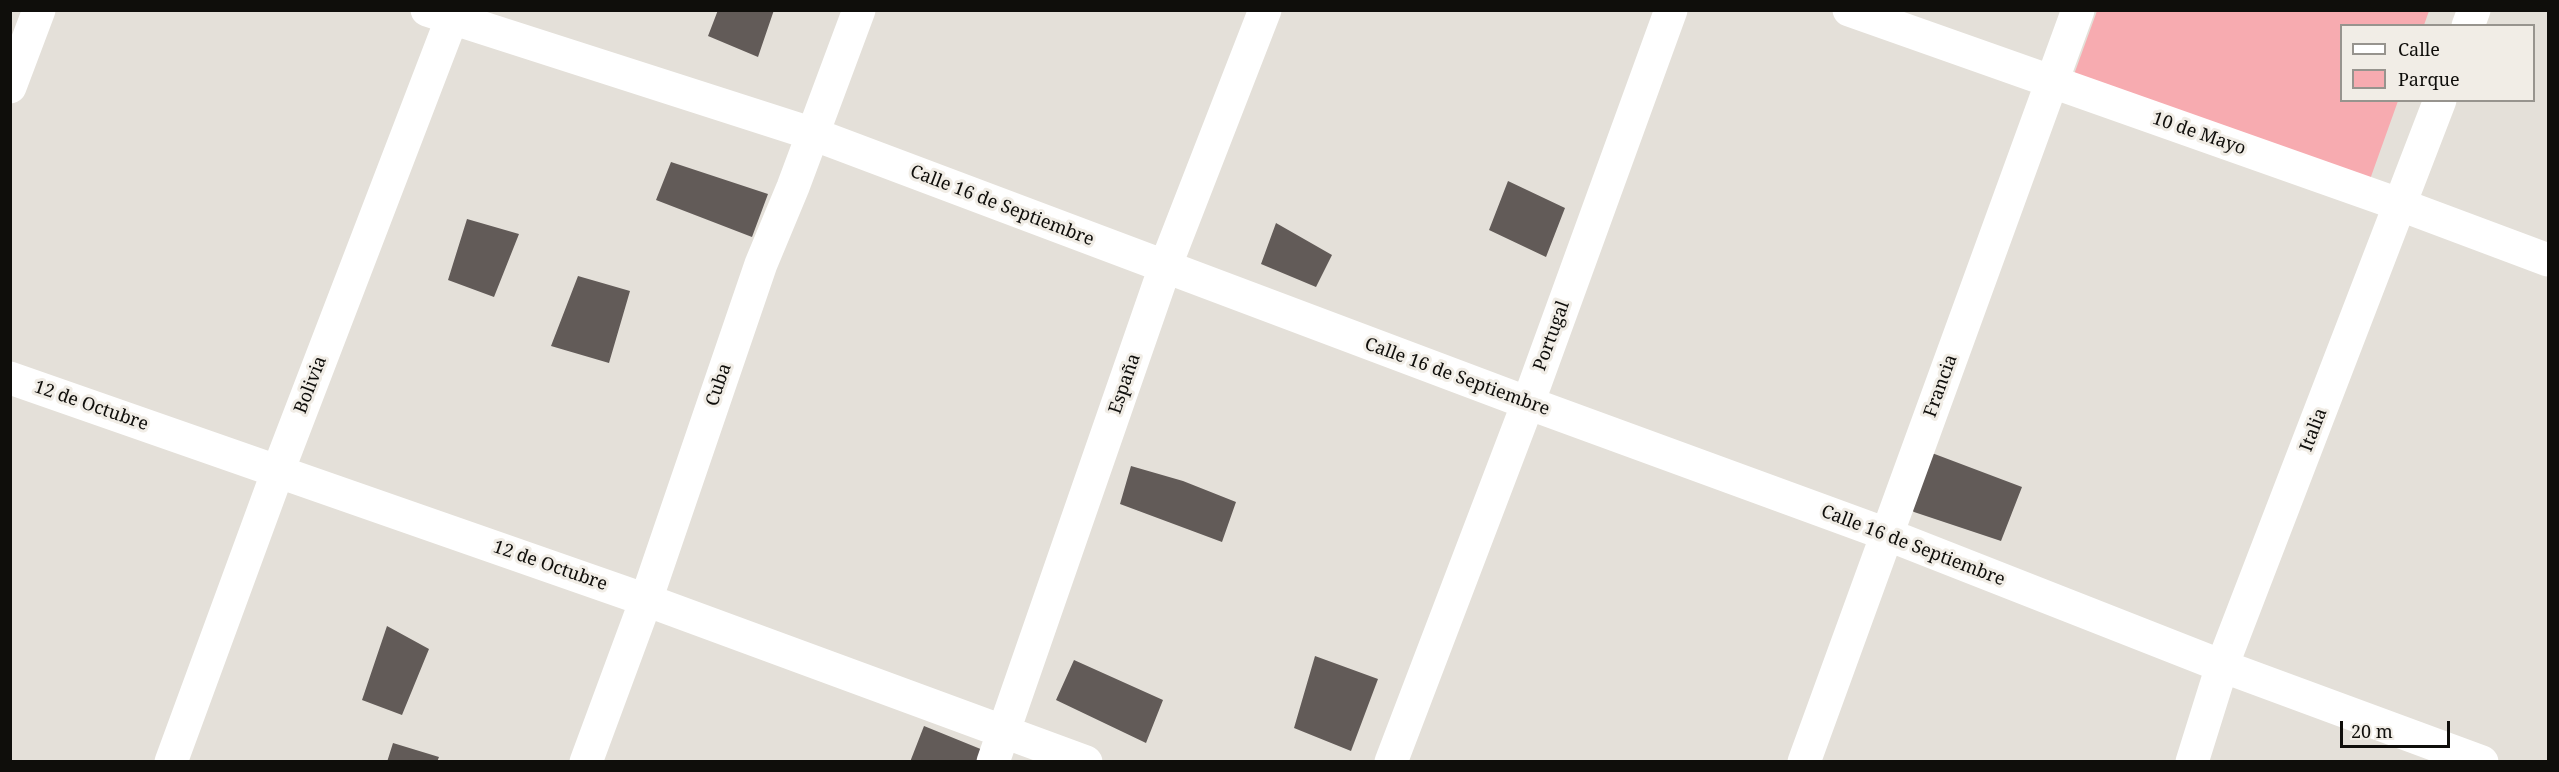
<!DOCTYPE html>
<meta charset="utf-8">
<style>
body{margin:0}
#map{position:relative;width:2559px;height:772px;overflow:hidden;background:#e4e0d9;font-family:"Noto Serif",serif}
canvas{display:block}
.frame{position:absolute;inset:0;border:12px solid #0f0e0b;pointer-events:none}
.legend{position:absolute;left:2340px;top:24px;width:195px;height:78px;box-sizing:border-box;background:#f1ede6;border:2px solid #97948e;margin:0;padding:8px 10px;list-style:none;font-size:18px;color:#0f0e0b}
.legend li{display:flex;align-items:center;gap:12px;height:30px}
.legend b{width:30px;border:2px solid #97948e}
.scale{position:absolute;left:2340px;top:721px;width:110px;height:27px;box-sizing:border-box;border:3px solid #0f0e0b;border-top:0;padding-left:8px;font-size:18px;line-height:21px;white-space:nowrap;color:#0f0e0b;-webkit-text-stroke:4px #f1ede6;paint-order:stroke}
</style>
<div id="map">
<canvas width="2559" height="772"></canvas>
<div class="frame"></div>
<ul class="legend">
<li><b style="height:8px;background:#fff"></b>Calle</li>
<li><b style="height:16px;background:#f7abb0"></b>Parque</li>
</ul>
<div class="scale">20 m</div>
</div>
<script>
const ctx = document.querySelector('canvas').getContext('2d');
ctx.lineJoin = 'round';
function fillPath(path, color) {
  ctx.fillStyle = color;
  ctx.fill(path, 'evenodd');
}
function shape(rows) {
  const path = new Path2D();
  for (const r of rows) {
    path.moveTo(r[0], r[1]);
    for (let i = 2; i < r.length; i += 2) path.lineTo(r[i], r[i + 1]);
  }
  return path;
}
function trace(path, color, width, dash) {
  ctx.strokeStyle = color;
  ctx.lineWidth = width;
  ctx.lineCap = dash ? 'butt' : 'round';
  ctx.setLineDash(dash || []);
  ctx.stroke(path);
}
function label(font, color, halo, rows, align = 'center') {
  ctx.font = font + ' "Noto Serif",serif';
  ctx.lineWidth = 6;
  ctx.setLineDash([]);
  ctx.textBaseline = 'middle';
  ctx.strokeStyle = halo;
  ctx.fillStyle = color;
  for (const [text, x, y, turn = 0] of rows) {
    ctx.save();
    ctx.translate(x, y);
    ctx.rotate((+turn || 0) * Math.PI / 180);
    ctx.textAlign = isNaN(turn) ? turn : align;
    if (halo) ctx.strokeText(text, 0, 0);
    ctx.fillText(text, 0, 0);
    ctx.restore();
  }
}
const green = shape([
 [2097,11,2429,11,2424,25,2342,26,2342,100,2398,101,2368,185,2072,80]
]);
const building = shape([
 [718,10,774,10,758,57,708,36],
 [671,162,768,194,752,237,656,200],
 [1508,181,1565,208,1546,257,1489,230],
 [467,219,519,234,494,297,448,280],
 [1276,223,1332,255,1316,287,1261,264],
 [578,276,630,291,609,363,551,346],
 [1924,450,2022,487,2001,541,1914,512,1903,504],
 [1131,466,1183,481,1236,502,1222,542,1120,504],
 [387,626,429,649,402,715,362,700],
 [1315,656,1378,679,1351,751,1294,728],
 [1074,660,1163,700,1146,743,1056,700],
 [924,726,983,750,978,762,910,762],
 [393,743,439,757,437,762,387,762]
]);
const minor = shape([
 [427,10,813,134,1528,403,1886,534,2222,666,2482,762],
 [1849,10,2401,205,2548,260],
 [2468,26,2474,10],
 [10,87,39,10],
 [10,378,646,600,1086,762],
 [171,762,278,471,455,10],
 [586,762,646,600,761,264,793,187,859,10],
 [993,762,1165,267,1265,10],
 [1391,762,1528,403,1671,10],
 [1804,762,2078,10],
 [2192,762,2222,666,2440,100]
]);
const streetNames = [
 ["10 de Mayo",2199,134,19],
 ["Calle 16 de Septiembre",1002,206,21],
 ["Portugal",1552,336,-70],
 ["Calle 16 de Septiembre",1457,377,20],
 ["España",1125,384,-71],
 ["Bolivia",311,385,-69],
 ["Cuba",719,385,-71],
 ["Francia",1941,386,-70],
 ["12 de Octubre",91,406,19],
 ["Italia",2314,430,-69],
 ["Calle 16 de Septiembre",1913,546,21],
 ["12 de Octubre",550,566,19]
];
fillPath(green, '#f7abb0');
fillPath(building, '#625b58');
trace(minor, '#fff', 33);
label('18px', '#0f0e0b', '#f1ede6', streetNames);
</script>
